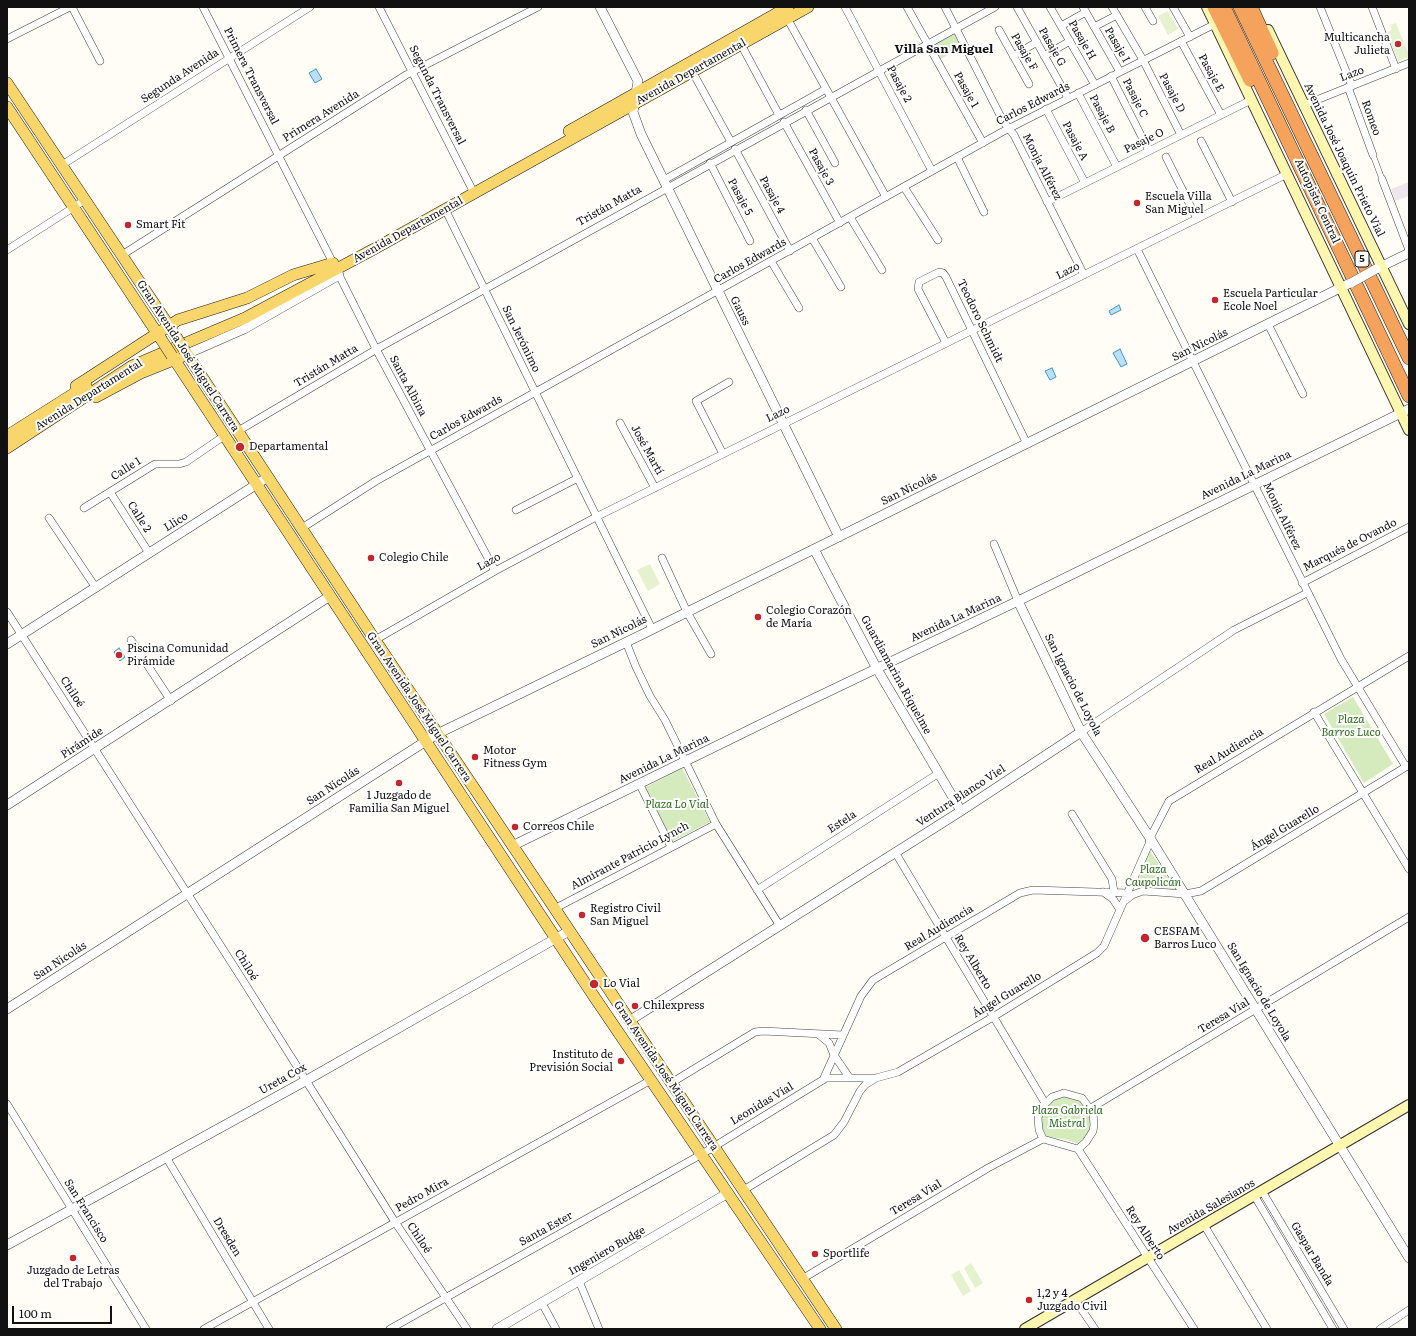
<!DOCTYPE html>
<meta charset="utf-8">
<style>
body{margin:0}
#map{position:relative;width:1416px;height:1336px;overflow:hidden;background:#fffdf5;font-family:Literata,serif}
canvas{display:block}
.frame{position:absolute;inset:0;border:8px solid #111;pointer-events:none}
.scale{position:absolute;left:12px;top:1306px;width:100px;height:18px;box-sizing:border-box;border:2px solid #111;border-top:0;padding-left:5px;font-size:12px;line-height:14px;white-space:nowrap;color:#111;-webkit-text-stroke:3px #fff;paint-order:stroke}
</style>
<div id="map">
<canvas width="1416" height="1336"></canvas>
<div class="frame"></div>
<div class="scale">100 m</div>
</div>
<script>
const ctx = document.querySelector('canvas').getContext('2d');
ctx.lineJoin = 'round';
function fillPath(path, color) {
  ctx.fillStyle = color;
  ctx.fill(path, 'evenodd');
}
function shape(rows) {
  const path = new Path2D();
  for (const r of rows) {
    path.moveTo(r[0], r[1]);
    for (let i = 2; i < r.length; i += 2) path.lineTo(r[i], r[i + 1]);
  }
  return path;
}
function trace(path, color, width, dash) {
  ctx.strokeStyle = color;
  ctx.lineWidth = width;
  ctx.lineCap = dash ? 'butt' : 'round';
  ctx.setLineDash(dash || []);
  ctx.stroke(path);
}
function label(font, color, halo, rows, align = 'center') {
  ctx.font = font + ' Literata,serif';
  ctx.lineWidth = 4;
  ctx.setLineDash([]);
  ctx.textBaseline = 'middle';
  ctx.strokeStyle = halo;
  ctx.fillStyle = color;
  for (const [text, x, y, turn = 0] of rows) {
    ctx.save();
    ctx.translate(x, y);
    ctx.rotate((+turn || 0) * Math.PI / 180);
    ctx.textAlign = isNaN(turn) ? turn : align;
    if (halo) ctx.strokeText(text, 0, 0);
    ctx.fillText(text, 0, 0);
    ctx.restore();
  }
}
const industrial = shape([
 [1409,182,1409,196,1395,201,1391,189]
]);
const green = shape([
 [955,32,963,46,939,60,931,46],
 [1353,697,1393,764,1364,783,1324,714],
 [682,768,710,822,671,842,644,788],
 [1150,851,1175,889,1142,887,1137,883],
 [1065,1096,1078,1098,1091,1111,1092,1129,1080,1144,1064,1139,1043,1136,1040,1125,1045,1108,1053,1099]
]);
const pitch = shape([
 [1168,11,1178,29,1168,35,1158,16],
 [1396,23,1409,55,1409,57,1398,61,1387,33,1392,29,1390,25],
 [650,564,660,584,648,591,637,570],
 [971,1263,983,1283,975,1288,964,1268],
 [959,1270,971,1291,963,1296,951,1275]
]);
const water = shape([
 [316,69,322,79,315,83,309,73,316,69],
 [1119,305,1121,310,1111,315,1109,311,1119,305],
 [1120,349,1127,364,1121,367,1113,353,1120,349],
 [1052,368,1056,377,1050,380,1045,371,1052,368],
 [119,648,125,657,120,661,114,652,119,648]
]);
const pedestrian = shape([
 [1373,155,1382,179]
]);
const minor = shape([
 [72,7,100,61],
 [203,7,333,263],
 [379,7,474,193],
 [845,7,932,171],
 [907,7,983,143],
 [945,7,1003,121,1014,135,1084,275],
 [1017,7,1068,98],
 [1050,7,1095,85],
 [1083,7,1120,72],
 [1112,7,1143,60,1181,135],
 [1145,7,1153,21],
 [1173,7,1190,37],
 [1320,7,1352,86],
 [1372,7,1396,69],
 [787,18,886,197],
 [1061,26,1086,12],
 [1094,27,1117,15],
 [999,30,1029,84],
 [7,39,70,7],
 [1181,41,1221,115],
 [744,50,779,115],
 [1013,56,1037,42],
 [1044,56,1070,41],
 [692,71,731,142],
 [1111,76,1149,151],
 [1348,87,1373,155],
 [1078,93,1117,167],
 [1304,105,1409,63],
 [1046,109,1085,183],
 [806,110,835,163],
 [784,122,840,223],
 [1201,141,1232,202],
 [735,149,790,251],
 [957,157,984,212],
 [1166,157,1197,219],
 [710,163,750,241],
 [62,165,310,7],
 [1382,179,1409,250],
 [664,180,826,89],
 [904,187,938,240],
 [1047,202,1251,100],
 [445,209,652,629],
 [850,217,882,270],
 [812,238,841,287],
 [1137,249,1341,659,1406,767],
 [7,250,85,200],
 [122,255,406,75,538,7],
 [771,261,799,308],
 [339,275,376,349,495,571],
 [1268,324,1303,394],
 [946,343,918,289,919,282,939,272,943,273,946,277,1027,444],
 [620,423,655,488],
 [238,431,382,346,995,7],
 [723,454,696,401,729,382],
 [110,492,149,553],
 [84,508,155,464,179,464,186,462,224,436],
 [516,510,578,478],
 [49,518,96,588],
 [302,528,376,481,1002,132,1215,24],
 [994,544,1018,601],
 [662,558,687,612,711,654],
 [1302,583,1409,527],
 [7,612,242,979,395,1222,467,1329],
 [131,640,171,701],
 [375,640,495,571,596,517,1287,174],
 [626,642,636,667,650,696,665,720,716,824,780,926],
 [1314,712,1409,869],
 [1081,732,1234,630,1307,593],
 [640,785,671,847],
 [1072,814,1112,879,1114,892],
 [895,852,1045,1103],
 [757,890,939,773],
 [1103,892,1113,899,1120,910],
 [1126,900,1132,895,1143,891,1185,894,1201,891,1409,765],
 [554,909,716,824],
 [818,1034,829,1043,834,1055,849,1077],
 [823,1080,861,996,873,980,1020,893,1033,890,1128,893],
 [671,1083,755,1032,763,1031,843,1035],
 [1064,1093,1082,1098,1093,1113,1094,1125,1093,1131,1086,1142,1078,1149,1043,1139,1039,1130,1038,1118,1041,1108,1052,1097,1064,1093],
 [7,1104,146,1329],
 [1091,1108,1409,917],
 [1078,1149,1194,1329],
 [166,1157,269,1329],
 [742,1191,834,1135,844,1122,860,1091,865,1085,876,1078],
 [1262,1191,1344,1329],
 [1254,1195,1333,1329],
 [1204,1225,1267,1329],
 [802,1279,988,1168,1043,1139],
 [579,1281,599,1329],
 [1075,1300,1095,1329],
 [542,1303,556,1329],
 [204,1329,651,1080],
 [390,1329,702,1154,826,1078,876,1078,898,1072,993,1017,1097,953,1104,946,1149,844,1150,838,1169,801,1409,656],
 [1380,1329,1409,1310]
]);
const tertiary = shape([
 [600,7,638,81,633,112,641,134,839,537],
 [1376,269,1409,253],
 [187,354,244,329,339,275],
 [814,549,877,669,961,811],
 [1018,601,1081,732,1150,838,1409,1258],
 [7,644,268,477],
 [7,805,330,596],
 [512,846,794,708,1018,601,1409,409],
 [7,1009,437,734,645,633,1348,284],
 [629,1021,961,811,1081,732],
 [7,1245,307,1080,569,931],
 [497,1329,728,1193]
]);
const secondary = shape([
 [1207,7,1409,430],
 [1268,30,1409,324],
 [1025,1329,1409,1105]
]);
const primary = shape([
 [7,83,173,332],
 [7,107,161,339],
 [569,131,788,7],
 [185,351,375,640,836,1329],
 [172,356,593,995,820,1329],
 [76,386,178,320,247,298,293,275,333,263],
 [96,397,141,373,181,357],
 [7,436,86,386],
 [7,448,132,366,245,318,374,249,808,7]
]);
const motorway = shape([
 [1214,7,1250,80],
 [1224,7,1409,396],
 [1240,7,1409,358],
 [1251,7,1272,53]
]);
const tertiaryBridge = shape([
 [1351,283,1376,269]
]);
const primaryBridge = shape([
 [173,332,185,351],
 [161,339,172,356]
]);
const markers = [
 [1398,44,4,"#c4262e"],
 [1137,203,4,"#c4262e"],
 [128,225,4,"#c4262e"],
 [1215,300,4,"#c4262e"],
 [240,447,5,"#c4262e"],
 [371,558,4,"#c4262e"],
 [758,617,4,"#c4262e"],
 [119,655,4,"#c4262e"],
 [475,757,4,"#c4262e"],
 [399,783,4,"#c4262e"],
 [515,827,4,"#c4262e"],
 [582,915,4,"#c4262e"],
 [1145,938,5,"#c4262e"],
 [594,984,5,"#c4262e"],
 [635,1006,4,"#c4262e"],
 [621,1061,4,"#c4262e"],
 [815,1254,4,"#c4262e"],
 [73,1258,4,"#c4262e"],
 [1029,1300,4,"#c4262e"]
];
const shields = [
 [1362,259,14]
];
const shieldNames = [
 ["5",1362,259]
];
const poiNames = [
 ["Multicancha",1390,38,"right"],
 ["Julieta",1390,51,"right"],
 ["Escuela Villa",1145,197],
 ["San Miguel",1145,210],
 ["Smart Fit",136,225],
 ["Escuela Particular",1223,294],
 ["Ecole Noel",1223,307],
 ["Departamental",249,447],
 ["Colegio Chile",379,558],
 ["Colegio Corazón",766,611],
 ["de María",766,624],
 ["Piscina Comunidad",127,649],
 ["Pirámide",127,662],
 ["Motor",483,751],
 ["Fitness Gym",483,764],
 ["1 Juzgado de",399,796,"center"],
 ["Familia San Miguel",399,809,"center"],
 ["Correos Chile",523,827],
 ["Registro Civil",590,909],
 ["San Miguel",590,922],
 ["CESFAM",1154,932],
 ["Barros Luco",1154,945],
 ["Lo Vial",603,984],
 ["Chilexpress",643,1006],
 ["Instituto de",613,1055,"right"],
 ["Previsión Social",613,1068,"right"],
 ["Sportlife",823,1254],
 ["Juzgado de Letras",73,1271,"center"],
 ["del Trabajo",73,1284,"center"],
 ["1,2 y 4",1037,1294],
 ["Juzgado Civil",1037,1307]
];
const streetNames = [
 ["Pasaje H",1082,40,60],
 ["Pasaje I",1117,45,60],
 ["Pasaje G",1052,47,60],
 ["Pasaje F",1024,52,60],
 ["Avenida Departamental",691,72,-29],
 ["Pasaje E",1211,73,61],
 ["Lazo",1352,74,-21],
 ["Segunda Avenida",180,76,-33],
 ["Primera Transversal",251,76,63],
 ["Pasaje 2",899,84,62],
 ["Pasaje 1",966,90,61],
 ["Pasaje D",1172,93,62],
 ["Segunda Transversal",437,95,63],
 ["Pasaje C",1135,98,63],
 ["Carlos Edwards",1033,104,-27],
 ["Pasaje B",1102,114,62],
 ["Primera Avenida",321,116,-32],
 ["Romeo",1371,118,70],
 ["Pasaje A",1075,141,62],
 ["Pasaje O",1144,141,-26],
 ["Avenida José Joaquín Prieto Vial",1344,160,64],
 ["Pasaje 3",821,167,61],
 ["Monja Alférez",1042,167,63],
 ["Pasaje 4",772,195,61],
 ["Pasaje 5",740,197,62],
 ["Autopista Central",1317,201,65],
 ["Tristán Matta",609,206,-29],
 ["Avenida Departamental",408,230,-29],
 ["Carlos Edwards",750,261,-29],
 ["Lazo",1068,271,-27],
 ["Gauss",740,311,64],
 ["Teodoro Schmidt",980,321,64],
 ["San Jerónimo",521,339,64],
 ["San Nicolás",1200,345,-26],
 ["Gran Avenida José Miguel Carrera",188,356,57],
 ["Tristán Matta",326,366,-31],
 ["Santa Albina",408,386,62],
 ["Avenida Departamental",89,395,-32],
 ["Lazo",778,414,-26],
 ["Carlos Edwards",466,418,-29],
 ["José Martí",647,450,61],
 ["Calle 1",126,469,-32],
 ["Avenida La Marina",1246,475,-26],
 ["San Nicolás",909,489,-26],
 ["Monja Alférez",1282,516,64],
 ["Calle 2",139,517,58],
 ["Llico",176,522,-32],
 ["Marqués de Ovando",1350,545,-27],
 ["Lazo",489,562,-29],
 ["Avenida La Marina",956,618,-25],
 ["San Nicolás",619,632,-26],
 ["Guardiamarina Riquelme",896,675,61],
 ["San Ignacio de Loyola",1073,685,63],
 ["Chiloé",72,692,57],
 ["Gran Avenida José Miguel Carrera",419,707,56],
 ["Pirámide",82,743,-33],
 ["Real Audiencia",1229,751,-31],
 ["Avenida La Marina",664,759,-26],
 ["San Nicolás",333,786,-33],
 ["Ventura Blanco Viel",961,796,-33],
 ["Estela",842,822,-33],
 ["Ángel Guarello",1285,828,-31],
 ["Almirante Patricio Lynch",630,856,-28],
 ["Real Audiencia",939,928,-31],
 ["San Nicolás",60,961,-33],
 ["Rey Alberto",973,962,59],
 ["Chiloé",246,965,58],
 ["San Ignacio de Loyola",1259,992,59],
 ["Ángel Guarello",1007,995,-31],
 ["Teresa Vial",1224,1016,-31],
 ["Gran Avenida José Miguel Carrera",666,1076,56],
 ["Ureta Cox",283,1079,-29],
 ["Leonidas Vial",762,1104,-31],
 ["Pedro Mira",422,1195,-29],
 ["Teresa Vial",916,1198,-31],
 ["Avenida Salesianos",1211,1207,-30],
 ["San Francisco",86,1211,58],
 ["Santa Ester",546,1229,-29],
 ["Rey Alberto",1145,1233,57],
 ["Dresden",227,1237,59],
 ["Chiloé",419,1238,56],
 ["Ingeniero Budge",607,1251,-30],
 ["Gaspar Banda",1312,1254,59]
];
const parkNames = [
 ["Plaza",1351,720],
 ["Barros Luco",1351,733],
 ["Plaza Lo Vial",677,805],
 ["Plaza",1153,870],
 ["Caupolicán",1153,883],
 ["Plaza Gabriela",1067,1111],
 ["Mistral",1067,1124]
];
const neighbourhoodNames = [
 ["Villa San Miguel",944,49]
];
fillPath(industrial, '#eee6ef');
fillPath(green, '#d5ebbd');
fillPath(pitch, '#e6f2cf');
fillPath(water, '#b9e0f7');
trace(water, '#3f96cf', 1);
trace(pedestrian, '#444', 6);
trace(minor, '#444', 8);
trace(tertiary, '#444', 10);
trace(secondary, '#333', 12);
trace(primary, '#222', 12);
trace(motorway, '#222', 14);
trace(pedestrian, '#fff', 5);
trace(minor, '#fff', 7);
trace(tertiary, '#fff', 9);
trace(secondary, '#fff6b0', 10);
trace(primary, '#f9d66b', 11);
trace(motorway, '#f5a25d', 13);
trace(tertiaryBridge, '#444', 10, []);
trace(primaryBridge, '#222', 12, []);
trace(tertiaryBridge, '#fff', 9);
trace(primaryBridge, '#f9d66b', 11);
for (const [x, y, r, color] of markers) {
  const dot = new Path2D();
  dot.arc(x, y, r, 0, 2 * Math.PI);
  ctx.fillStyle = color;
  ctx.fill(dot);
  trace(dot, '#fff', 1.5);
}
for (const [x, y, w] of shields) {
  const box = new Path2D();
  box.roundRect(x - w / 2, y - 8, w, 16, 3);
  ctx.fillStyle = '#fff';
  ctx.fill(box);
  trace(box, '#111', 1);
}
label('bold 10px', '#111', null, shieldNames);
label('11px', '#111', '#fff', poiNames, 'left');
label('11px', '#111', '#fff', streetNames);
label('italic 11px', '#2f6b1f', '#fff', parkNames);
label('bold 12px', '#111', '#fff', neighbourhoodNames);
</script>
